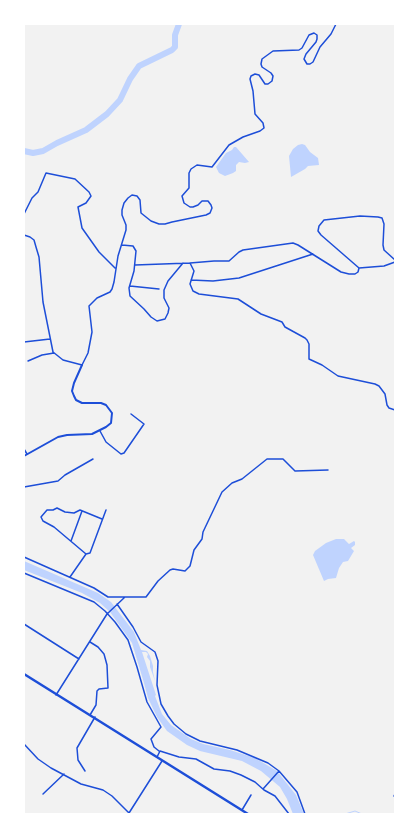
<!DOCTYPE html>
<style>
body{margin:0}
#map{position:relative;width:419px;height:838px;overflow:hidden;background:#f2f2f2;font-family:Merriweather,serif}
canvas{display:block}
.frame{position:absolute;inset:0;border:25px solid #fff;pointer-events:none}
</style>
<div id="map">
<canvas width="419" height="838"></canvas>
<div class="frame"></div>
</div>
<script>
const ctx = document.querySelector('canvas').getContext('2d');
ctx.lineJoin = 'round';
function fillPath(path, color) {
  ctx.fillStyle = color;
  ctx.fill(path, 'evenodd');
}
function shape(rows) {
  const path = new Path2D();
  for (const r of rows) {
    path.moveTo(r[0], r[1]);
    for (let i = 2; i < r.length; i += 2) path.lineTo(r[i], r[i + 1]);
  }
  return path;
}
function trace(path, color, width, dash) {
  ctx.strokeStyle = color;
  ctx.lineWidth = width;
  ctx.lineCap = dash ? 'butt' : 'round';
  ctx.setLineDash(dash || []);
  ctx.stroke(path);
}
const water = shape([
 [302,144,305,145,310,152,318,158,319,165,308,166,305,169,291,177,289,156,293,149,298,145],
 [234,147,236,147,249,162,245,163,239,162,236,165,236,171,233,173,225,176,219,173,216,167,226,153,232,150],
 [336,539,344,539,349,544,354,541,355,542,355,545,351,548,354,551,348,561,343,562,339,568,336,578,328,579,324,581,313,555,315,551,326,543],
 [24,561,98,593,111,602,134,632,141,650,147,651,150,656,153,666,153,672,155,681,150,667,150,661,147,657,148,654,146,652,142,652,156,695,155,696,162,714,171,725,191,739,203,744,230,750,255,758,277,771,296,795,304,814,293,814,287,799,280,787,261,771,242,761,200,751,187,745,167,731,157,717,148,698,144,683,132,643,110,612,100,603,82,593,24,570]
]);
const stream = shape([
 [345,814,355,811,362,814]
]);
const river = shape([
 [24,151,33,153,43,151,57,143,86,130,107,114,120,100,130,79,139,66,172,50,175,47,175,35,179,24]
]);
const minor = shape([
 [24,214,32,198,38,192,46,173,75,179,89,192,91,196,86,203,78,207,82,228,99,252,115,268],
 [24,235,30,237,34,240,36,247,39,257,43,302,53,352,63,360,82,365,88,353,92,332,89,306,97,298,110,292,112,289,114,282,118,256,126,230,126,225,122,215,122,210,124,203,128,198,132,195,137,196,140,200,141,213,151,221,159,224,165,224,172,222,206,215,210,213,212,208,211,205,208,201,202,201,198,205,193,207,190,207,184,203,182,196,189,188,189,173,191,169,197,165,212,167,229,145,243,137,260,131,264,128,263,123,255,114,253,91,250,79,251,76,255,74,259,75,265,84,268,84,272,81,273,76,271,73,262,67,261,64,262,59,273,51,299,50,302,48,309,35,314,33,317,35,317,39,316,42,306,54,304,59,307,64,310,64,313,62,320,47,331,34,336,24],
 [122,245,133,246,136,251,134,271,129,288,130,296,144,309,151,317,157,321,165,319,168,313,169,308,164,298,164,290,168,281,183,263],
 [395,260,384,250,383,245,384,224,382,218,378,217,360,216,324,220,319,226,318,231,321,235,359,268,384,266,395,262],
 [190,263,194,271,190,284,193,291,199,294,238,299,261,314,282,322,285,327,305,338,307,340,309,344,309,359,322,365,338,376,375,384,379,386,385,394,387,405,389,408,395,410],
 [135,265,190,263,214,261,229,261,239,252,243,250,293,243,298,245,341,272,349,274,355,274,358,272,359,268],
 [191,280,213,281,239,278,313,254],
 [130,286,159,289],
 [24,342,50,339],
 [28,361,42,355,54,353],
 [100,431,106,442,121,454,124,453,144,424,131,414],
 [24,449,27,454],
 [24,487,58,481,65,475,93,459],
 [71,541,82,511],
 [86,554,90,553,106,510],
 [24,557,94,588,108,597,146,597,158,581,170,570,173,569,185,571,190,566,194,550,202,539,203,532,222,492,232,483,242,479,267,459,283,459,295,471,328,470],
 [24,573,94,602,105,611,115,622,128,640,137,667,147,702,161,727,151,739,154,747,159,751],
 [70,577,86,554,54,527,43,521,41,517,47,510,53,510,57,508,65,512,74,513,80,510,102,519],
 [117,604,133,627,141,642,155,652,158,661,157,685,161,704,168,716,174,724,186,734,200,741,237,750,268,763,279,771,297,792,305,814],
 [24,624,79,659],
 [90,642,98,647,104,654,107,665,108,688,99,689,97,691,96,705,90,715],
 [56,695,107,614,125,597],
 [24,744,38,759,51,768,81,784,103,790,112,796,130,814],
 [157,757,160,751,179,757,196,759,214,769,230,771,241,775,255,782,264,790,275,796,289,814],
 [85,771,78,760,77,748,95,717],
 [263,789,279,771],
 [43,794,64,774],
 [394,796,395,794],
 [242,810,251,795],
 [129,813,162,761]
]);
const tertiary = shape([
 [24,456,58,437,67,435,92,434,106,427,111,423,112,413,106,405,101,403,82,403,76,400,74,396,72,391,74,383,82,365]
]);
const primary = shape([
 [24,674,248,814]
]);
fillPath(water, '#bfd3fe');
trace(stream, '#bfd3fe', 1);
trace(river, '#bfd3fe', 6);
trace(minor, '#1d4ed8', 1.5);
trace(tertiary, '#1d4ed8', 2);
trace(primary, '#1d4ed8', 2.5);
</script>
